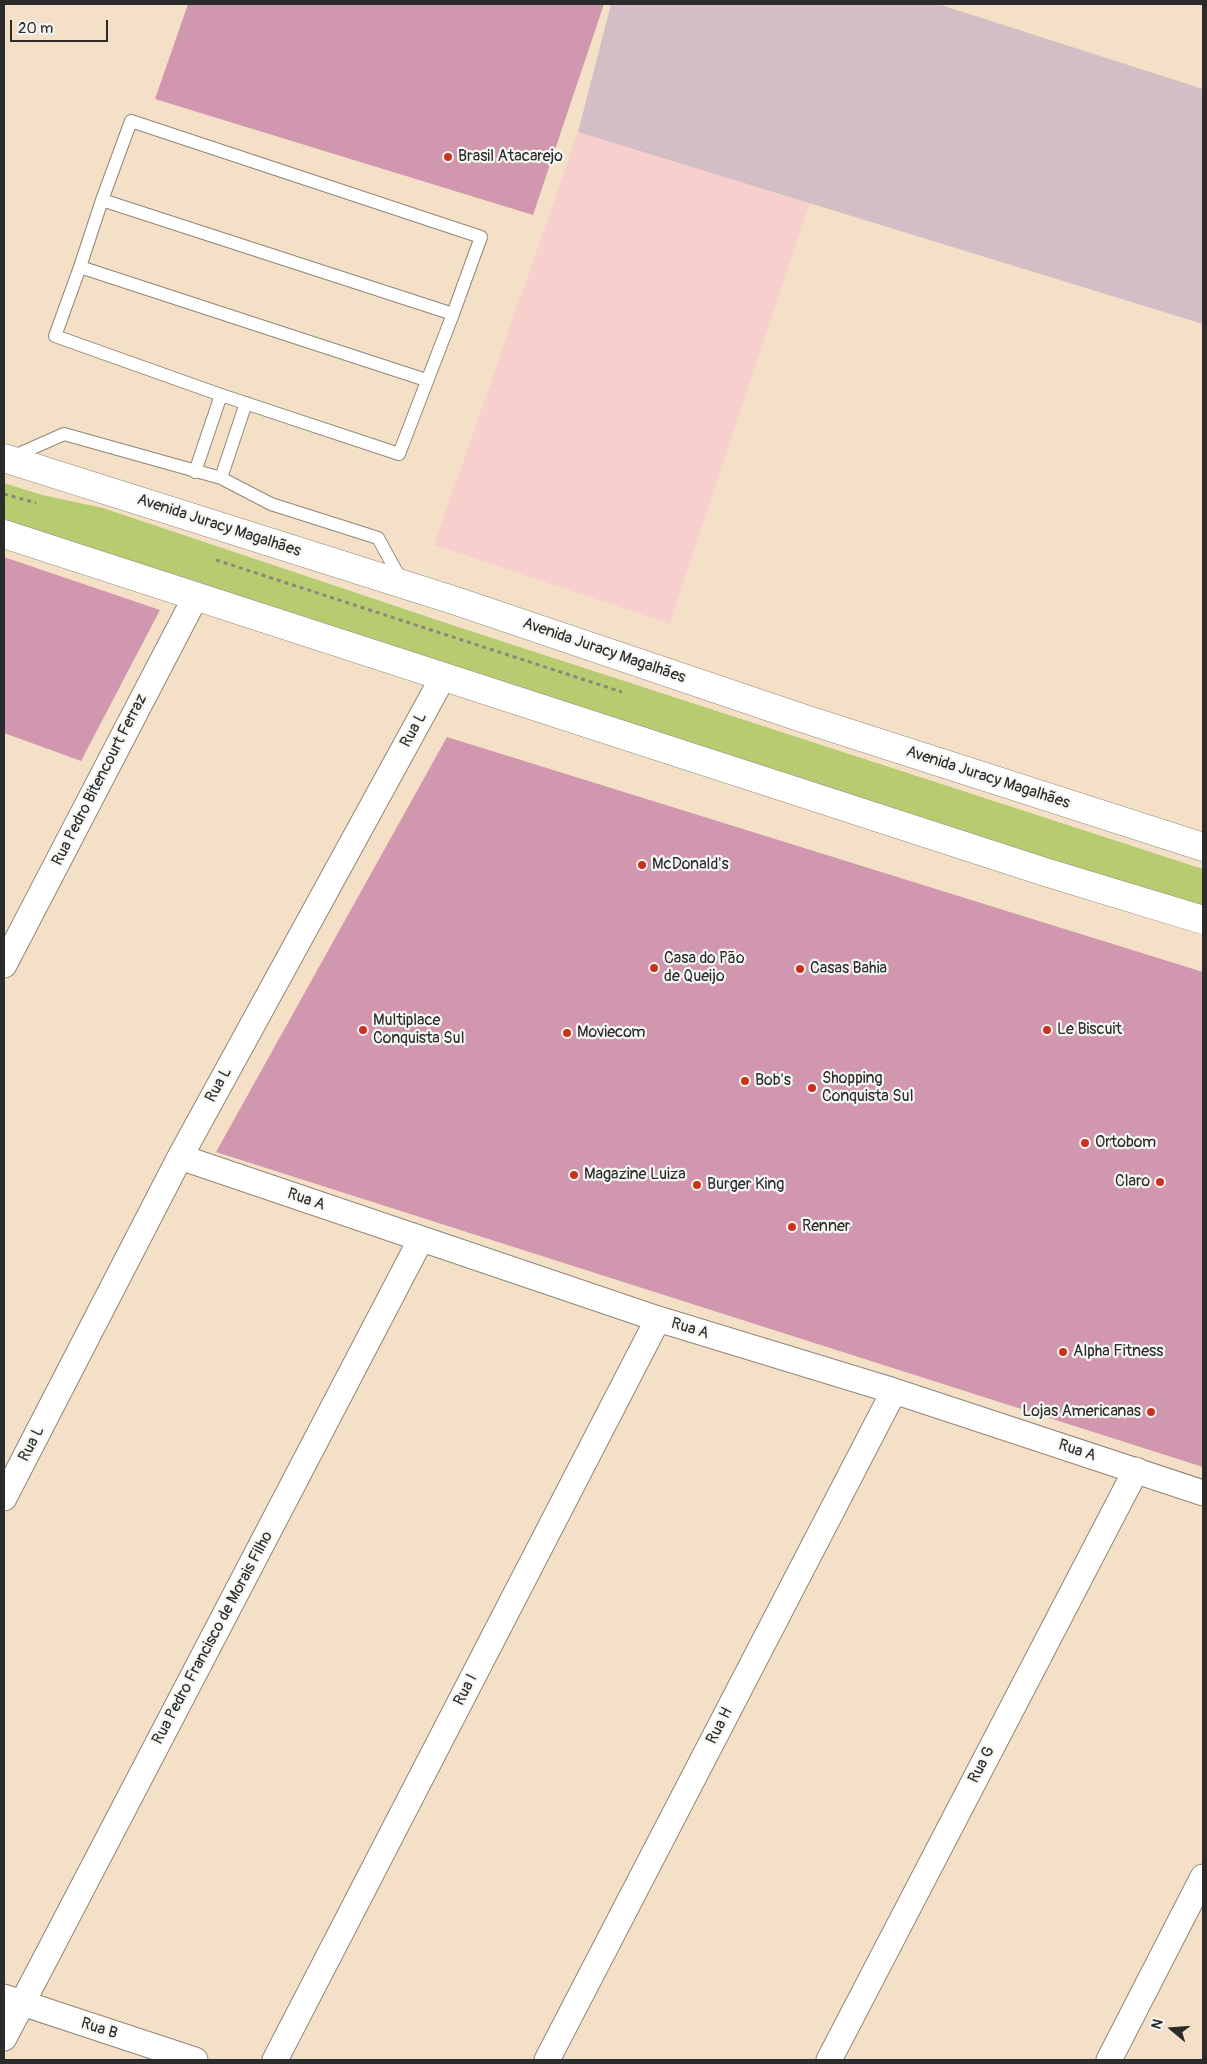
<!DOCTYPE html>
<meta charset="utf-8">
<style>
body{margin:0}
#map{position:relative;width:1207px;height:2064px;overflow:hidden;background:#f4e0c6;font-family:Pangolin,sans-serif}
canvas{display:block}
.frame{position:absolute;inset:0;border:5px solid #2b2b2b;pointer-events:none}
.north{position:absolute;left:1147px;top:2004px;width:50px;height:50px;-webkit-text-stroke:4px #f6f6f2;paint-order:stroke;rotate:288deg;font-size:14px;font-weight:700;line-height:20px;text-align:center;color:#2b2b2b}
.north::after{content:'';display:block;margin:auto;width:18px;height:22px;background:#2b2b2b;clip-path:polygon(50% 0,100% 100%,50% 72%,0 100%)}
.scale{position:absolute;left:10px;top:20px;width:98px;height:22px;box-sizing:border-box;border:2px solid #2b2b2b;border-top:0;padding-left:6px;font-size:15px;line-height:18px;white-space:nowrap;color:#2b2b2b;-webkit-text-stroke:4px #f6f6f2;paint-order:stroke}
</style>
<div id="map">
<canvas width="1207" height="2064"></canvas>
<div class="frame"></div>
<div class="north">N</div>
<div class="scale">20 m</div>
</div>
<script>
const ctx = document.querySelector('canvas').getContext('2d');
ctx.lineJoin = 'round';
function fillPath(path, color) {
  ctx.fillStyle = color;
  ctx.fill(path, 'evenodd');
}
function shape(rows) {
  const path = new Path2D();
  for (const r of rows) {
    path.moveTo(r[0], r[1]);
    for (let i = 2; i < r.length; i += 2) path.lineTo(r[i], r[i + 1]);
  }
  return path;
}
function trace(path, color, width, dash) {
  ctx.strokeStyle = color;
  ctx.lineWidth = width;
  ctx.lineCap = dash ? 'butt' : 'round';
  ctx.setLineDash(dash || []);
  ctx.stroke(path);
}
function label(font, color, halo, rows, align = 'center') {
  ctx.font = font + ' Pangolin,sans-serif';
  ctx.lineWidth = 4.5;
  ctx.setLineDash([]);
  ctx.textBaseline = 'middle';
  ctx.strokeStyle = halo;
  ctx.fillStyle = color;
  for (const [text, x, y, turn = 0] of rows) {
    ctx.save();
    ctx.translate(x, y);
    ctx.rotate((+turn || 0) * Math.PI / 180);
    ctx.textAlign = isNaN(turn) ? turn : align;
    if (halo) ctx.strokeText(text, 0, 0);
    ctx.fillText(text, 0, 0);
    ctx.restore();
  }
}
const built = shape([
 [578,132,810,203,670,624,434,545]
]);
const industrial = shape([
 [611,4,938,4,1203,89,1203,324,578,132]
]);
const green = shape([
 [4,483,42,495,103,508,452,625,1203,869,1203,906,1168,905,4,528]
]);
const building = shape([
 [188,4,604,4,533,215,155,99],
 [4,557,160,610,81,761,4,733],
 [447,737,1203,972,1203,1467,216,1152]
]);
const path = shape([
 [4,494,36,503],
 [216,560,622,692]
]);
const lane = shape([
 [131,121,481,237,453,314,102,200,131,121],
 [102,200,80,267,426,380],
 [80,267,55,336,221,395,399,454,453,314],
 [246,403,221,478,271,504,378,538,401,580],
 [12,457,64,434,221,478],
 [195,472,221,395]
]);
const street = shape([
 [4,965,196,596],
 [180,1157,658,1319,894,1391,1203,1493],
 [4,1498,180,1157,443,677],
 [4,1997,195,2060],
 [4,2038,421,1239],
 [275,2060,658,1319],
 [547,2060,894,1391],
 [829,2060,1136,1470],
 [1109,2060,1203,1877]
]);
const primary = shape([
 [4,458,453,600,805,719,1203,847],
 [4,534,1045,872,1203,920]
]);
const markers = [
 [448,157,5,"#c8321e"],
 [642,865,5,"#c8321e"],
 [654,968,5,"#c8321e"],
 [800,969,5,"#c8321e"],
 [363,1030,5,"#c8321e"],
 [1047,1030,5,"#c8321e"],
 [567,1033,5,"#c8321e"],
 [745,1081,5,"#c8321e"],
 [812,1088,5,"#c8321e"],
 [1085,1143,5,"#c8321e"],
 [574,1175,5,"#c8321e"],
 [1160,1182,5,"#c8321e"],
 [697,1185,5,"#c8321e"],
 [792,1227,5,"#c8321e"],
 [1063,1352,5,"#c8321e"],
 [1151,1412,5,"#c8321e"]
];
const poiNames = [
 ["Brasil Atacarejo",458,157],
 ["McDonald's",652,865],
 ["Casa do Pão",664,959],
 ["de Queijo",664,977],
 ["Casas Bahia",810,969],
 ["Multiplace",373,1021],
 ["Conquista Sul",373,1039],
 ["Le Biscuit",1057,1030],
 ["Moviecom",577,1033],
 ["Shopping",822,1079],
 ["Conquista Sul",822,1097],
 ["Bob's",755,1081],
 ["Ortobom",1095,1143],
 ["Magazine Luiza",584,1175],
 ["Claro",1150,1182,"right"],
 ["Burger King",707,1185],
 ["Renner",802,1227],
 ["Alpha Fitness",1073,1352],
 ["Lojas Americanas",1141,1412,"right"]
];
const streetNames = [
 ["Avenida Juracy Magalhães",219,526,18],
 ["Avenida Juracy Magalhães",604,651,19],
 ["Rua L",414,730,-61],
 ["Avenida Juracy Magalhães",988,778,18],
 ["Rua Pedro Bitencourt Ferraz",100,780,-63],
 ["Rua L",219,1085,-61],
 ["Rua A",306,1200,19],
 ["Rua A",690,1329,17],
 ["Rua L",32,1444,-63],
 ["Rua A",1077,1451,18],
 ["Rua Pedro Francisco de Morais Filho",213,1638,-62],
 ["Rua I",466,1690,-63],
 ["Rua H",720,1726,-63],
 ["Rua G",982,1765,-63],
 ["Rua B",99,2029,18]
];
fillPath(built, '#f7d0ce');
fillPath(industrial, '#d2bec4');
fillPath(green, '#b7cc70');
fillPath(building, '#d197af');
trace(lane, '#908678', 14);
trace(street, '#908678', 27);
trace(primary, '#908678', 29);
trace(path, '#908678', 3, [4, 4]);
trace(lane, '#fff', 12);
trace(street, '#fff', 25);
trace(primary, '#fff', 28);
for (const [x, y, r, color] of markers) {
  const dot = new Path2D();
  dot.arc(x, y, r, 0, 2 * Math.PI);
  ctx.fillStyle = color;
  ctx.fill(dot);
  trace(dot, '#f6f6f2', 2);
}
label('16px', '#2b2b2b', '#f6f6f2', poiNames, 'left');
label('16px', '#2b2b2b', '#f6f6f2', streetNames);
</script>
